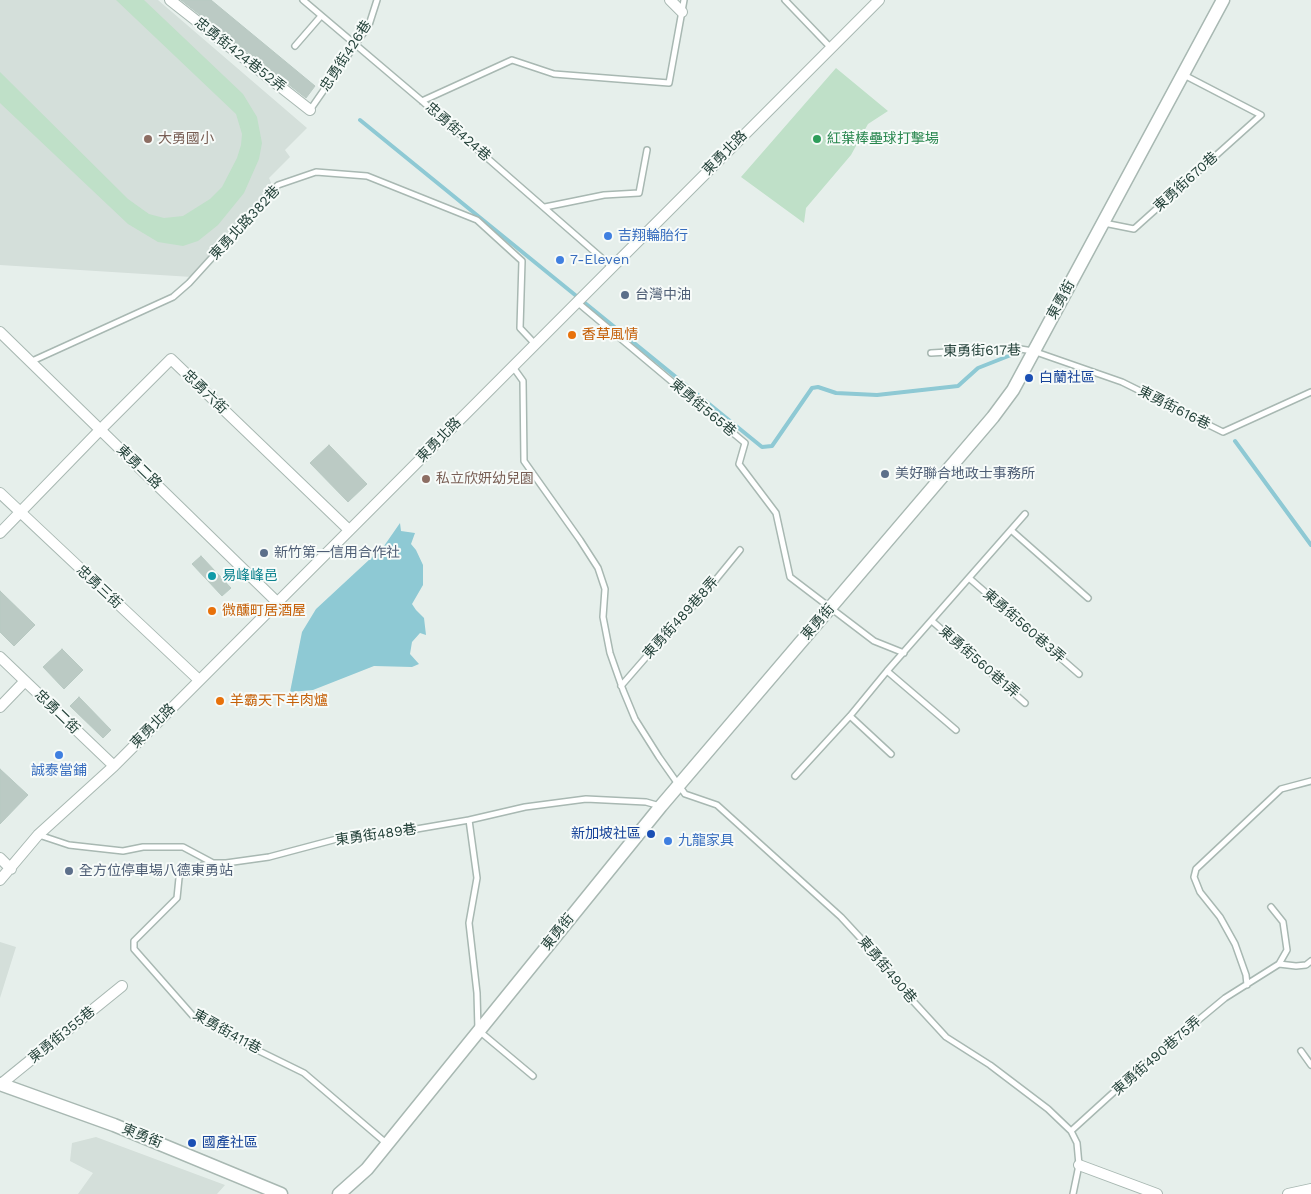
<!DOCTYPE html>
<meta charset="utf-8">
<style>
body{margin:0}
canvas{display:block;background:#e6efeb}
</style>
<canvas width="1311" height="1194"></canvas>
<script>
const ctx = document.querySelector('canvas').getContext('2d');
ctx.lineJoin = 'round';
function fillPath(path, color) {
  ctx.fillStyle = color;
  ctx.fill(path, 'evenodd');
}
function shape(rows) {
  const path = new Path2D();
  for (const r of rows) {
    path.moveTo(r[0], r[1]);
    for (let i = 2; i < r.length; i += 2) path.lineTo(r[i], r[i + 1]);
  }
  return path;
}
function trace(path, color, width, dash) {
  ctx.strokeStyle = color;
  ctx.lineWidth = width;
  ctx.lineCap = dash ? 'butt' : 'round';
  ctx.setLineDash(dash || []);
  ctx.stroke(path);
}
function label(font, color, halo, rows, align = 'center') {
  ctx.font = font + ' "Work Sans","Noto Sans TC",sans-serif';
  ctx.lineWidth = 4;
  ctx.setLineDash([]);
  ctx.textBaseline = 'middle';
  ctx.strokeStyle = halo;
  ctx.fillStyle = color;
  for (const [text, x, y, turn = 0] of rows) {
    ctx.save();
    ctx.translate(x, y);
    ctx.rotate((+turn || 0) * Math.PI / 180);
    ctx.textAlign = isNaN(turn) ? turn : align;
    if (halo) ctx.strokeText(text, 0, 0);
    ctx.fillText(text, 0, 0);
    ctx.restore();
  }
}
const built = shape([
 [0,0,158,0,307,128,285,150,290,157,269,178,272,185,192,277,0,265],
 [0,942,16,947,0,998],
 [96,1137,225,1185,217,1194,78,1194,93,1173,70,1161,72,1143]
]);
const green = shape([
 [116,0,144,0,243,94,257,117,262,143,259,159,244,193,218,225,198,241,183,246,158,242,128,224,0,103,0,72,128,199,149,214,164,218,183,216,210,199,222,187,237,158,241,145,242,134,236,114],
 [836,68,888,111,868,124,851,155,806,208,804,223,741,177]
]);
const water = shape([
 [400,523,401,531,415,533,411,544,416,550,423,565,423,585,412,604,416,610,424,618,426,635,420,633,412,642,410,654,419,664,412,667,374,666,313,690,290,692,302,632,316,609,384,546]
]);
const stream = shape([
 [360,120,762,447,772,446,812,388,818,387,836,393,877,395,958,386,978,368,1011,355],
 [1235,441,1311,545]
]);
const building = shape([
 [181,0,211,0,315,86,306,98,181,0],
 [329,445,367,484,348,502,310,463,329,445],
 [201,556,231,588,222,596,192,564,201,556],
 [0,591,35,625,14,646,0,632,0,591],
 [62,649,83,670,64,689,43,667,62,649],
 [79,697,111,730,103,738,70,706,79,697],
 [0,769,28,795,0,824,0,769]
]);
const service = shape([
 [303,0,422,101,612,267],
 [785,0,831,48],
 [295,46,321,16],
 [422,101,512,60,554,74,669,83,684,0],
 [310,110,369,25,377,0],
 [545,207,604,195,639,193,647,150],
 [1104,223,1134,229,1261,115,1184,75],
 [577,302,745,443,739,464,776,513,790,577,874,641,904,653],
 [931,353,1014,348,1033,351,1122,382,1223,432,1311,392],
 [30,362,173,297,189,283,278,185,316,172,367,176,477,220,522,261,520,328,535,344],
 [513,367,523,381,524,461,580,540,598,568,605,589,603,617,610,653,623,690,635,719,659,757,685,794,717,805,841,917,877,956,912,1000,946,1037,990,1065,1048,1109,1071,1131,1077,1143,1079,1165,1073,1194],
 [1011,530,1088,598],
 [969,578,1079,674],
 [932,621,1025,703],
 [887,671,956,730],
 [621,686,667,633,700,599,740,550],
 [850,716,891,754],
 [795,776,850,716,887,671,1025,514],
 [469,820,525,807,586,799,646,802,660,806],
 [39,835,69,845,123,851,143,847,183,847,213,863,226,863,269,857,348,836,370,837,469,820,477,878,469,923,477,993,478,1030,533,1076],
 [213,863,183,870,179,878,177,898,134,941,134,949,193,1016,215,1026,249,1046,304,1073,386,1143],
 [1279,964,1296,966,1306,965,1311,961],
 [1247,985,1246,975,1235,944,1220,917,1200,892,1194,877,1196,869,1281,789,1311,781],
 [1301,1051,1311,1065],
 [1071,1131,1137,1071,1225,998,1279,964,1287,950,1283,922,1271,907]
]);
const minor = shape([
 [170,0,310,110],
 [670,0,682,12],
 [0,332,277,602],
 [0,493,199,680],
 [0,533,100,430,171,359,349,530],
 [0,657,114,766],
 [0,707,25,681],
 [0,858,11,869],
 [0,880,38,835,114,766,879,0],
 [1,1084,122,986],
 [1079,1165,1157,1194],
 [1288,1194,1311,1189]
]);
const tertiary = shape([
 [0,1084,114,1125,281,1194],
 [339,1194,367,1169,661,806,993,417,1013,390,1223,0]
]);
const markers = [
 [148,139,5,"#8d6e63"],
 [817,139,5,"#2e9e5b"],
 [608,236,5,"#3f7fe0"],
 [560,260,5,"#3f7fe0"],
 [625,295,5,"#5c6f8a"],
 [572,335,5,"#e8710a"],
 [1029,378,5,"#1a4fb4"],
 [885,474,5,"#5c6f8a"],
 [426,479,5,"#8d6e63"],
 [264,553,5,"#5c6f8a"],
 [212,576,5,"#0f9aa8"],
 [212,611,5,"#e8710a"],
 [220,701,5,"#e8710a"],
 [59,755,5,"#3f7fe0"],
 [651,834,5,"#1a4fb4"],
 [668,841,5,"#3f7fe0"],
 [69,871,5,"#5c6f8a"],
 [192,1143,5,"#1a4fb4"]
];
const streetNames = [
 ["忠勇街424巷52弄",240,55,38],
 ["忠勇街426巷",346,56,-57],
 ["忠勇街424巷",458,132,41],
 ["東勇北路",725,153,-45],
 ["東勇街670巷",1186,182,-42],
 ["東勇北路382巷",245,223,-47],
 ["東勇街",1061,300,-61],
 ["東勇街617巷",982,351,-1],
 ["忠勇六街",205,392,44],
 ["東勇街565巷",703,408,40],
 ["東勇街616巷",1174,408,27],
 ["東勇北路",439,440,-45],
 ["東勇二路",139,467,44],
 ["忠勇三街",99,587,43],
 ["東勇街489巷8弄",681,618,-48],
 ["東勇街",818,622,-49],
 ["東勇街560巷3弄",1024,626,41],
 ["東勇街560巷1弄",979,662,41],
 ["忠勇二街",57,712,44],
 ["東勇北路",153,726,-45],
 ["東勇街489巷",376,835,-8],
 ["東勇街",558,932,-51],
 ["東勇街490巷",887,970,50],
 ["東勇街411巷",227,1032,29],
 ["東勇街355巷",62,1035,-39],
 ["東勇街490巷75弄",1157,1056,-41],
 ["東勇街",142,1136,22]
];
const educationNames = [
 ["大勇國小",158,139],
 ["私立欣妍幼兒園",436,479]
];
const leisureNames = [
 ["紅葉棒壘球打擊場",827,139]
];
const shopNames = [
 ["吉翔輪胎行",618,236],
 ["7-Eleven",570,260],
 ["誠泰當鋪",59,771,"center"],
 ["九龍家具",678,841]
];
const serviceNames = [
 ["台灣中油",635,295],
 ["美好聯合地政士事務所",895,474],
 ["新竹第一信用合作社",274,553],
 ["全方位停車場八德東勇站",79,871]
];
const foodNames = [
 ["香草風情",582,335],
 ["微醺町居酒屋",222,611],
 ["羊霸天下羊肉爐",230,701]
];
const transitNames = [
 ["白蘭社區",1039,378],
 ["新加坡社區",641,834,"right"],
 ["國產社區",202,1143]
];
const cultureNames = [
 ["易峰峰邑",222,576]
];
fillPath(built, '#d4dfda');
fillPath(green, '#bfe0c8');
fillPath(water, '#8ec9d4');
trace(stream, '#8ec9d4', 4);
fillPath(building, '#bbcac4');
trace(building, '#b8c9c2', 1);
trace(service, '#a8b8b2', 8);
trace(minor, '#a8b8b2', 12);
trace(tertiary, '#a8b8b2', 15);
trace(service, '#fff', 5);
trace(minor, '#fff', 10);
trace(tertiary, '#fff', 12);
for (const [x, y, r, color] of markers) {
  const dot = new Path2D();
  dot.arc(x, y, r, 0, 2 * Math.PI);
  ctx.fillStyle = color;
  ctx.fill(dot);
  trace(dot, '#f7fbf9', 2);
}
label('14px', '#24423a', '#f7fbf9', streetNames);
label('14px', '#785e54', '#f7fbf9', educationNames, 'left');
label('14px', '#27864d', '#f7fbf9', leisureNames, 'left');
label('14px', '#366cbe', '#f7fbf9', shopNames, 'left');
label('14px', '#4e5e75', '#f7fbf9', serviceNames, 'left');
label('14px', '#c56008', '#f7fbf9', foodNames, 'left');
label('14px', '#164399', '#f7fbf9', transitNames, 'left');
label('14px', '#0d838f', '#f7fbf9', cultureNames, 'left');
</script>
